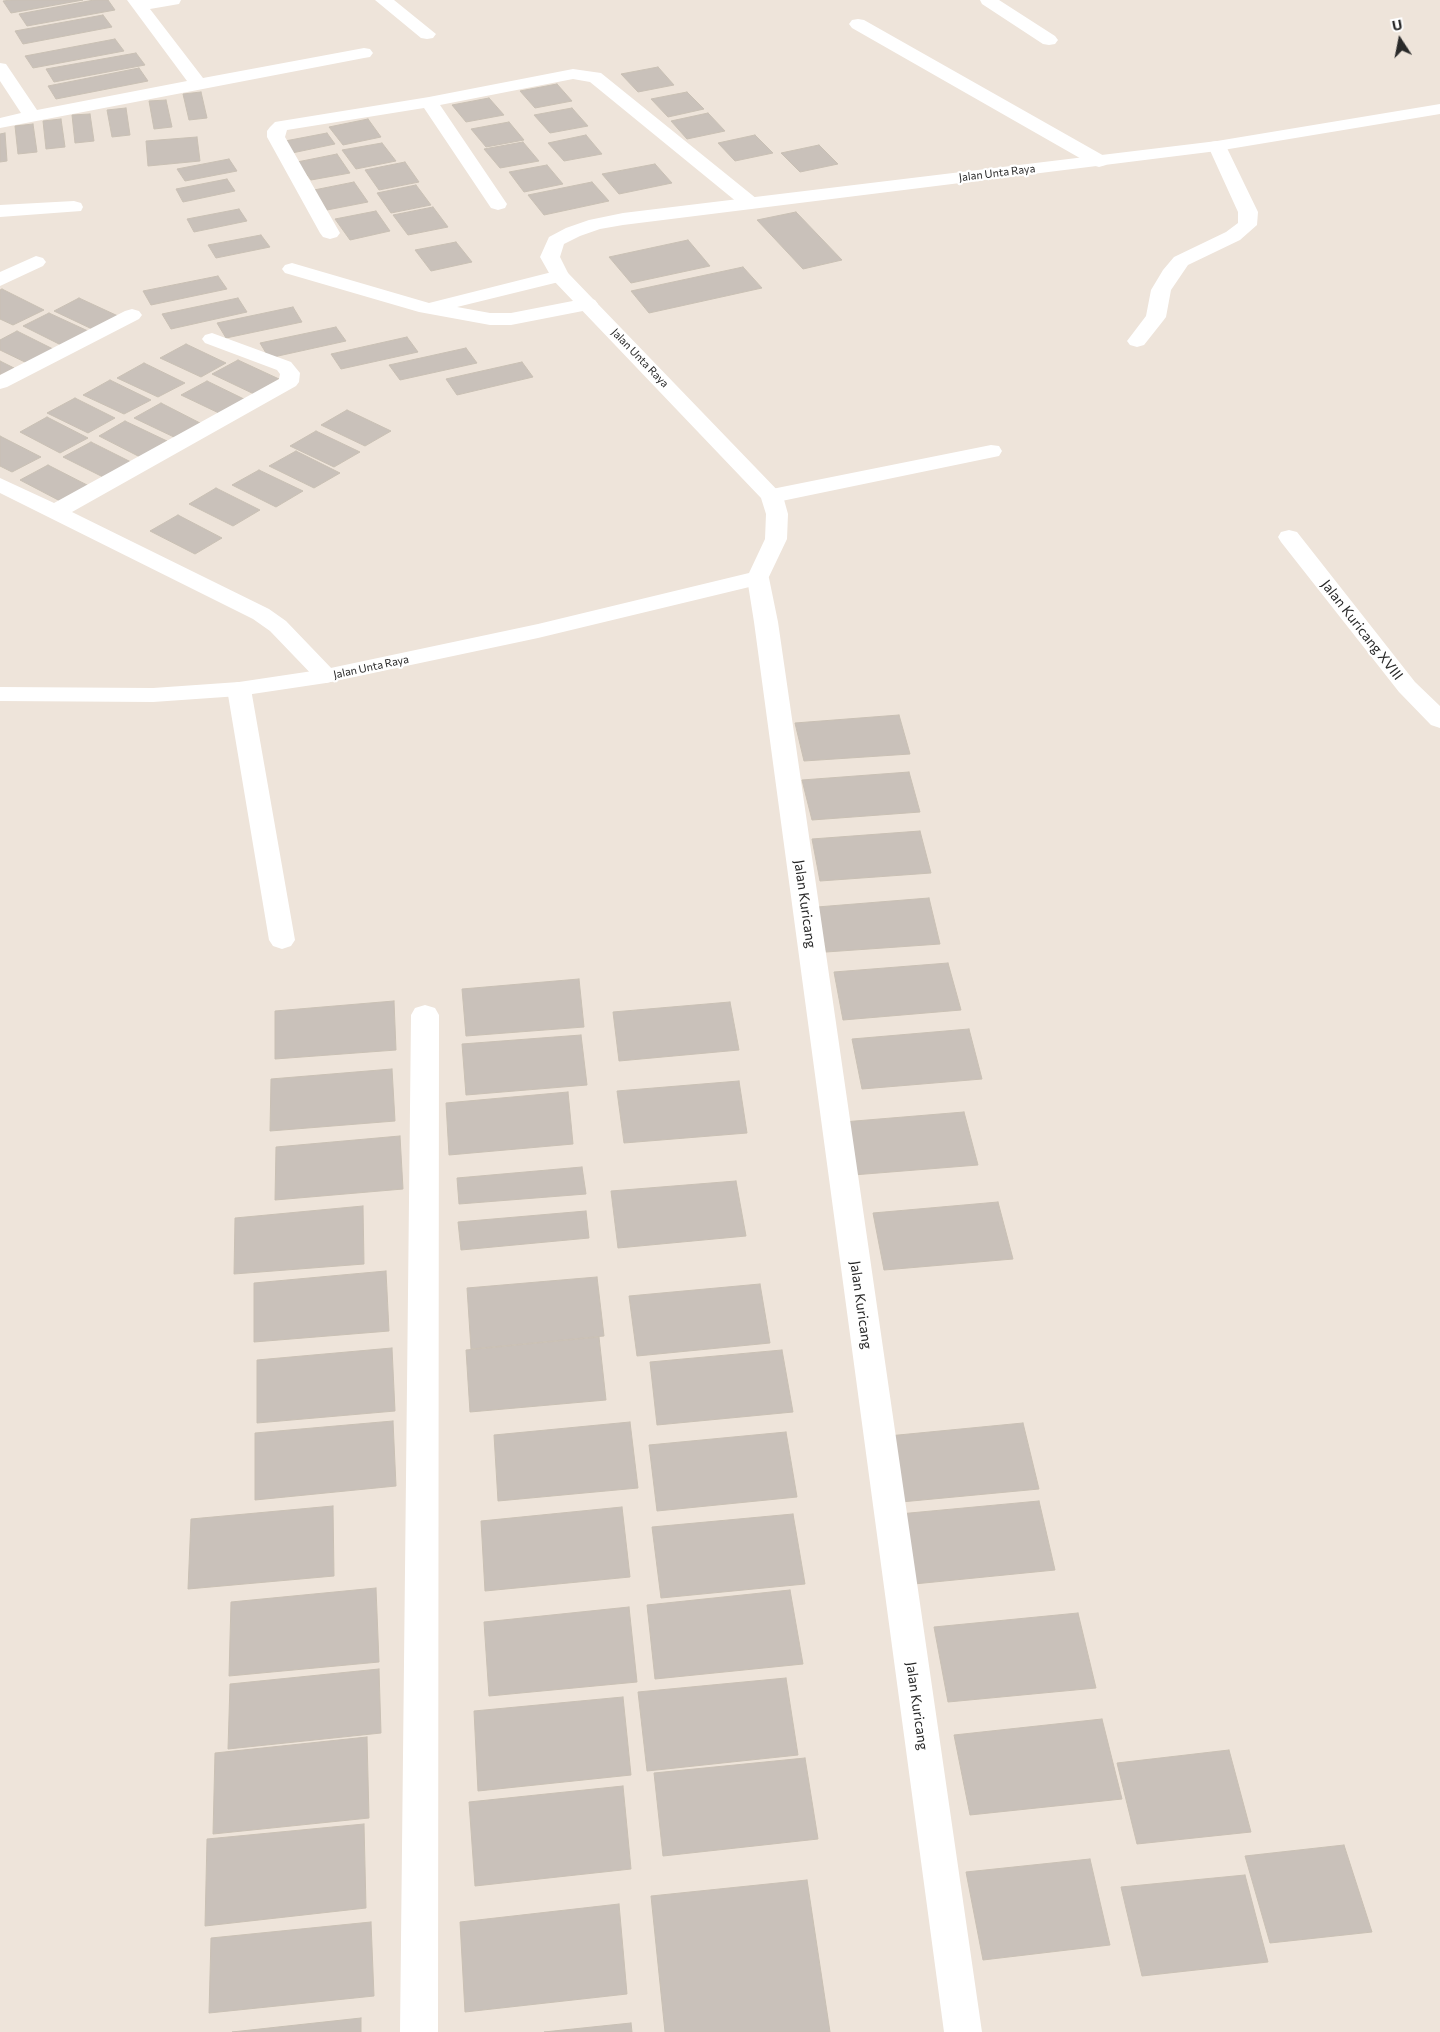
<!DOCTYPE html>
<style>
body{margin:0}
#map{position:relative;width:1440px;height:2032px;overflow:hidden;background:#eee4da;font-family:Commissioner,sans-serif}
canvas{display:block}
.north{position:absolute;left:1375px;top:15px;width:50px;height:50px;-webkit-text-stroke:4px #fff;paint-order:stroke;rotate:349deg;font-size:14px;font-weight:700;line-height:20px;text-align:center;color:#2a2a2a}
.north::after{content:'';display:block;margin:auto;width:18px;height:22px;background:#2a2a2a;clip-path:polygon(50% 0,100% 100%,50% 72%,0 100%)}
</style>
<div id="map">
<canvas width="1440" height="2032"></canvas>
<div class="north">U</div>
</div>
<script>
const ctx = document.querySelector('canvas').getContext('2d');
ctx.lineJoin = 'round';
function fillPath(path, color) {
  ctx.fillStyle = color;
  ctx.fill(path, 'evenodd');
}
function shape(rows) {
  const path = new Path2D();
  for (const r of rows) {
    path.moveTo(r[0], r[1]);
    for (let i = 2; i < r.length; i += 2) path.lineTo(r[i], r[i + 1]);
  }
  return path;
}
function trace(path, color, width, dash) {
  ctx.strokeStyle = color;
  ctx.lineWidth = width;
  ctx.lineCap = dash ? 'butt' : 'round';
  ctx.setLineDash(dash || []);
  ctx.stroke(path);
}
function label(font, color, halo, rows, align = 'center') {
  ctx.font = font + ' Commissioner,sans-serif';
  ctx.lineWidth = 4.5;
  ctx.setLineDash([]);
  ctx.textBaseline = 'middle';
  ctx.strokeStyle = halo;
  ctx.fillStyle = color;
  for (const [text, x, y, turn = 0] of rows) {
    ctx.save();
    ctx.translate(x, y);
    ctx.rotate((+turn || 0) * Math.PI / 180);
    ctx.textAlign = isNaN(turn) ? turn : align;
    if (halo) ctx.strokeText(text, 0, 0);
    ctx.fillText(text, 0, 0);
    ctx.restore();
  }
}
const building = shape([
 [11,0,83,0,11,13,3,1,11,0],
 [94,0,108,0,115,10,27,26,19,14,94,0],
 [103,15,112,27,23,44,15,31,103,15],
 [115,39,124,51,33,68,25,56,115,39],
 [136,53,145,65,54,82,46,69,136,53],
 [658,67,674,85,638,92,621,74,658,67],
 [139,68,148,81,56,99,48,86,139,68],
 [557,84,572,101,535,108,520,91,557,84],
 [201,92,207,118,189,120,183,94,201,92],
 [687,92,704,109,668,117,651,99,687,92],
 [489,98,504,115,466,122,452,105,489,98],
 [166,100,172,127,154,129,149,101,166,100],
 [126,108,130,135,112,137,107,110,126,108],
 [572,108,588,126,550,133,534,115,572,108],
 [708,113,725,131,687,139,671,121,708,113],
 [90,114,94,141,75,143,72,115,90,114],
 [61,119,65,147,46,149,43,121,61,119],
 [368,119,381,137,343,145,329,127,368,119],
 [509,122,524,140,486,147,471,129,509,122],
 [33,124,37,152,18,154,15,126,33,124],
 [5,133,7,161,0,162,0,134,5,133],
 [327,133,335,144,292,153,285,141,327,133],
 [586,135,602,154,564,161,548,143,586,135],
 [755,135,773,153,735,161,718,143,755,135],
 [197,137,200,161,148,166,146,141,197,137],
 [523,142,539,161,500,168,484,149,523,142],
 [382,143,396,161,356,169,342,150,382,143],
 [819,145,838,164,800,172,781,153,819,145],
 [337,154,350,173,311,180,297,162,337,154],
 [229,159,237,171,185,181,177,169,229,159],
 [405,162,419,182,379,190,365,170,405,162],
 [655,164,672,183,619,194,602,174,655,164],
 [547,165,563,184,524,192,509,172,547,165],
 [227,179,235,191,183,202,176,189,227,179],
 [354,182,368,202,327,210,314,190,354,182],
 [592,182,609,201,544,215,528,195,592,182],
 [416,185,431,205,391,213,377,193,416,185],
 [433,207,448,227,408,235,393,215,433,207],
 [239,209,247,221,194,232,187,219,239,209],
 [376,211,390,231,350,240,335,219,376,211],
 [796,212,842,260,803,269,757,220,796,212],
 [261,235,270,247,216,258,208,245,261,235],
 [688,240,710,266,631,283,609,257,688,240],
 [456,242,472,262,431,271,415,250,456,242],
 [743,267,762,288,649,313,631,291,743,267],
 [218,276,227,289,151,305,143,291,218,276],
 [2,289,44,310,13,325,0,319,0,290,2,289],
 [79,298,118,316,92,329,54,311,79,298],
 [238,298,247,312,171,329,162,314,238,298],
 [293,307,302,322,226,338,217,323,293,307],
 [49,313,88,331,61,345,23,326,49,313],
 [336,327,346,341,269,358,260,343,336,327],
 [17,331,55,350,29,364,0,350,0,340,17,331],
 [407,337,418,352,341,369,331,354,407,337],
 [186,344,226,363,201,377,160,358,186,344],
 [466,348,477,363,400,380,389,365,466,348],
 [238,360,279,379,254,394,212,374,238,360],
 [0,361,14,368,0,375,0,361],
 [522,362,533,377,457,395,446,379,522,362],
 [144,363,185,383,158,397,117,378,144,363],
 [110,380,151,400,124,414,83,395,110,380],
 [207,381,248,401,223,415,181,395,207,381],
 [75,398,115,418,88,433,47,413,75,398],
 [161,403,202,424,176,438,134,418,161,403],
 [347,410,391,431,365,446,321,425,347,410],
 [47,417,88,438,60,453,20,432,47,417],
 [125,421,167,441,140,457,99,436,125,421],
 [316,431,360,452,334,467,290,446,316,431],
 [0,436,41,457,12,472,0,466,0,436],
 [91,442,133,463,105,478,63,457,91,442],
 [296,451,340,473,314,488,269,466,296,451],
 [48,465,89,486,62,502,20,480,48,465],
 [259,470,303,491,276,507,232,485,259,470],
 [216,488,260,510,233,526,189,504,216,488],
 [178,515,222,538,195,554,150,531,178,515],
 [899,715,910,754,804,761,795,723,899,715],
 [909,772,920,812,812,820,802,780,909,772],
 [920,831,931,873,820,881,812,839,920,831],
 [929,898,940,944,826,952,817,907,929,898],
 [948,963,961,1010,843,1020,834,972,948,963],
 [579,979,584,1027,466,1036,462,989,579,979],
 [394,1001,396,1050,275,1059,275,1011,394,1001],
 [730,1002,739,1050,619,1061,613,1012,730,1002],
 [969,1029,982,1079,862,1089,852,1039,969,1029],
 [581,1035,587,1085,466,1095,462,1044,581,1035],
 [392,1069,395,1121,270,1131,271,1079,392,1069],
 [739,1081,747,1133,624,1143,617,1091,739,1081],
 [568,1092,573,1144,449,1155,446,1103,568,1092],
 [964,1112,978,1165,853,1175,843,1122,964,1112],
 [400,1136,403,1189,275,1200,276,1147,400,1136],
 [582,1167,586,1194,459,1204,457,1178,582,1167],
 [736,1181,746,1236,618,1248,611,1191,736,1181],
 [998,1202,1013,1259,884,1270,873,1213,998,1202],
 [363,1206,364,1264,234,1274,235,1218,363,1206],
 [586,1211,589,1238,461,1250,458,1222,586,1211],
 [386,1271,389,1331,254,1342,254,1283,386,1271],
 [597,1277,604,1336,471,1349,467,1288,597,1277],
 [760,1284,770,1343,637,1356,629,1296,760,1284],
 [599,1337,606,1400,470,1412,466,1350,599,1337],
 [392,1348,395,1411,257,1423,257,1360,392,1348],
 [782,1350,793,1412,657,1425,650,1362,782,1350],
 [393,1421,396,1486,255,1500,255,1433,393,1421],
 [630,1422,638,1488,498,1501,494,1435,630,1422],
 [1023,1423,1039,1489,901,1502,888,1436,1023,1423],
 [786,1432,797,1497,657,1511,649,1445,786,1432],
 [1039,1501,1055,1570,914,1584,899,1514,1039,1501],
 [333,1506,334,1576,188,1589,191,1519,333,1506],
 [622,1507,630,1577,485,1591,481,1521,622,1507],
 [793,1514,805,1584,661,1598,652,1527,793,1514],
 [376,1588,379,1662,229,1676,231,1602,376,1588],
 [790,1590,803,1664,655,1679,647,1605,790,1590],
 [629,1607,637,1682,489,1696,484,1622,629,1607],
 [1078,1613,1096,1688,948,1702,934,1627,1078,1613],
 [379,1669,381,1733,228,1749,230,1684,379,1669],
 [786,1678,798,1755,647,1771,638,1692,786,1678],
 [623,1697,631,1775,478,1791,474,1711,623,1697],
 [1102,1719,1122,1799,970,1815,954,1735,1102,1719],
 [367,1737,369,1818,213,1834,215,1753,367,1737],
 [1229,1750,1251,1832,1137,1844,1117,1763,1229,1750],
 [805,1758,818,1839,663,1856,654,1773,805,1758],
 [623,1786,631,1869,475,1886,469,1802,623,1786],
 [364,1824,366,1908,205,1926,207,1839,364,1824],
 [1344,1845,1372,1932,1270,1943,1245,1856,1344,1845],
 [1090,1859,1110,1945,983,1960,966,1872,1090,1859],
 [1245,1875,1268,1962,1142,1976,1121,1887,1245,1875],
 [807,1880,830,2032,665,2032,651,1896,807,1880],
 [619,1904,627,1994,465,2012,460,1922,619,1904],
 [371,1922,374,1996,209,2013,211,1938,371,1922],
 [361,2018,361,2032,232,2032,361,2018],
 [631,2023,632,2032,544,2032,631,2023]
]);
const minor = shape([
 [127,0,181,0,179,4,150,9,203,78,364,48,370,49,373,53,370,57,364,58,0,128,0,118,21,113,0,81,0,63,6,64,37,110,187,81,127,0],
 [375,0,394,0,436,34,433,38,427,39,421,38,375,0],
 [980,0,999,0,1055,36,1058,40,1055,44,1049,45,1043,44,982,4,980,0],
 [858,19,864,20,1106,157,1108,161,1106,165,1099,167,1092,165,852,28,849,24,852,20,858,19],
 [573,69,601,73,757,199,759,203,757,207,750,209,743,207,590,82,573,79,440,105,507,204,505,208,498,210,491,208,424,108,287,130,285,137,340,233,337,237,330,239,323,237,320,233,267,137,267,131,270,127,275,122,281,121,429,97,573,69],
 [1217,141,1223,142,1226,146,1258,212,1257,225,1240,240,1188,265,1171,290,1166,317,1163,321,1144,345,1137,347,1130,345,1127,341,1146,316,1151,290,1163,270,1174,257,1226,232,1238,223,1238,212,1208,146,1211,142,1217,141],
 [74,201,81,203,83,207,81,211,0,217,0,205,74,201],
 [36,256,43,258,46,262,43,266,0,286,0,272,36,256],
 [292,263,429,303,560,270,567,272,570,276,567,280,457,307,490,313,511,313,588,298,595,300,598,304,595,308,588,310,511,325,490,325,419,312,285,273,282,269,285,265,292,263],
 [132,309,139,311,142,315,139,319,7,387,0,389,0,375,125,311,132,309],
 [212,333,291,362,300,373,299,382,296,386,72,512,269,609,286,621,334,671,338,676,334,681,326,683,318,681,270,631,253,619,0,493,0,478,54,503,279,379,280,374,277,370,205,343,202,339,205,335,212,333],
 [991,445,999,446,1002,451,999,456,772,503,764,501,761,496,764,491,772,489,991,445],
 [1289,530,1297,532,1415,682,1440,706,1440,728,1431,725,1399,692,1281,542,1278,537,1281,532,1289,530],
 [758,571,766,573,769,578,778,622,982,2032,944,2032,754,622,747,578,750,573,758,571],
 [239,682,248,684,251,689,295,940,291,946,282,949,273,946,269,940,227,689,230,684,239,682],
 [425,1005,435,1008,439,1015,438,2032,400,2032,411,1015,415,1008,425,1005]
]);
const tertiary = shape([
 [1440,104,1440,114,1217,151,623,225,600,229,580,236,564,244,560,257,568,273,783,496,788,514,787,539,766,583,538,638,326,683,239,696,153,702,0,701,0,687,153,688,239,682,326,669,538,624,749,573,765,539,766,514,761,498,553,280,540,257,549,237,566,228,589,220,623,213,1217,141,1440,104]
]);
const farStreetnames = [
 ["Jalan Unta Raya",997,173,-7],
 ["Jalan Unta Raya",640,358,46],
 ["Jalan Unta Raya",371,667,-12]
];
const streetNames = [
 ["Jalan Kuricang XVIII",1362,630,52],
 ["Jalan Kuricang",805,904,82],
 ["Jalan Kuricang",861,1305,82],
 ["Jalan Kuricang",917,1706,82]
];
fillPath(building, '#c9c1ba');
trace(building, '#c9c0b4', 1);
fillPath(minor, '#fff');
fillPath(tertiary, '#fff');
label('11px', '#2a2a2a', '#fff', farStreetnames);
label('14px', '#2a2a2a', '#fff', streetNames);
</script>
